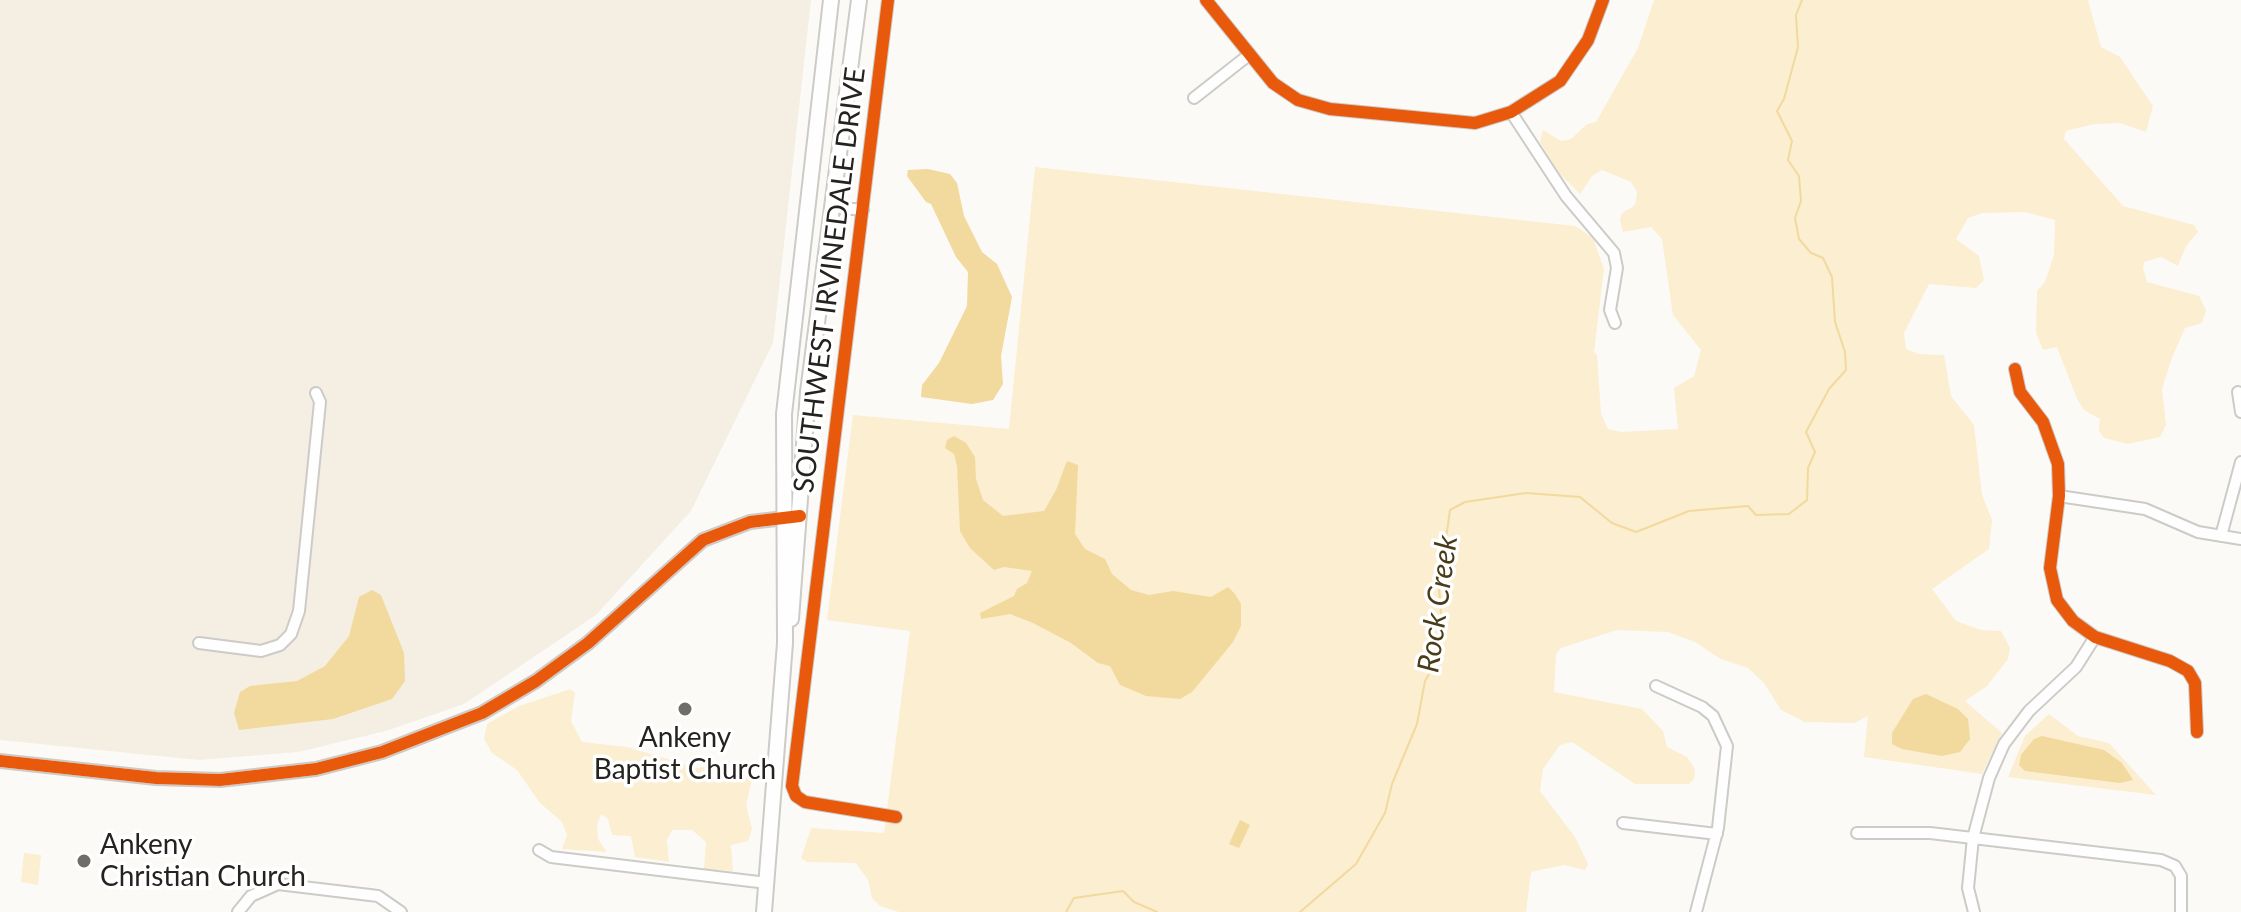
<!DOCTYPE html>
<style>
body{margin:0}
canvas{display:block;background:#fcfaf6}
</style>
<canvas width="2241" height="912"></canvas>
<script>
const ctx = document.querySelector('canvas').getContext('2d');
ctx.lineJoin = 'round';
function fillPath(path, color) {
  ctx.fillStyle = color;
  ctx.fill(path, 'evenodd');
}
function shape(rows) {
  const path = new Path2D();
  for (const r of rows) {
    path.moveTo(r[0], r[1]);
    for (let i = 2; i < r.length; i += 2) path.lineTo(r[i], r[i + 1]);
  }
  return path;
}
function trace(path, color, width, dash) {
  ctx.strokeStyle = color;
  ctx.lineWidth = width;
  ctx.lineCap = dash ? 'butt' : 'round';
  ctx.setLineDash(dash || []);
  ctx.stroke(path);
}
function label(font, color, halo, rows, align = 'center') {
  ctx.font = font + ' Lato,sans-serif';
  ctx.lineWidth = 7;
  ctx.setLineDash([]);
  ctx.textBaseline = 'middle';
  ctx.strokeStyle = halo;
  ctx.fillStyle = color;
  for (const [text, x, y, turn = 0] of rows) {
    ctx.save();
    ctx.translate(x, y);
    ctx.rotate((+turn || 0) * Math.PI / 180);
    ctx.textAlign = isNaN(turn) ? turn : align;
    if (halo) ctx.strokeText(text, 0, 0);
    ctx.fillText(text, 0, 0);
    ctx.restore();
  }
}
const built = shape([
 [0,0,811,0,773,343,691,511,596,615,464,704,386,731,298,752,199,760,0,740]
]);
const green = shape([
 [1654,0,2088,0,2101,47,2120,57,2153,106,2146,132,2120,123,2094,124,2066,131,2064,139,2123,206,2194,225,2198,232,2186,246,2178,266,2161,257,2144,262,2143,268,2147,282,2199,296,2206,310,2202,323,2185,328,2171,360,2162,389,2166,425,2160,437,2128,444,2104,438,2099,431,2100,419,2084,410,2077,399,2057,347,2043,350,2036,333,2037,291,2045,282,2054,255,2055,220,2025,212,1982,213,1968,218,1956,239,1979,256,1984,280,1976,288,1929,284,1904,333,1906,349,1919,354,1944,355,1951,396,1974,425,1982,495,1992,520,1989,549,1932,589,1956,621,1981,630,2001,631,2010,648,2008,659,1987,686,1965,701,2002,733,1982,774,1864,757,1868,716,1854,723,1805,722,1781,710,1764,683,1748,668,1721,659,1695,642,1668,632,1617,630,1561,648,1556,654,1554,692,1642,709,1663,731,1667,747,1687,757,1695,769,1694,779,1689,784,1635,784,1572,742,1560,745,1543,769,1540,791,1575,837,1588,864,1585,870,1564,865,1531,872,1526,912,899,912,880,906,872,898,868,880,856,863,807,862,801,858,811,828,884,833,910,631,827,620,853,415,1009,429,1035,167,1575,226,1593,238,1604,269,1594,352,1597,355,1601,414,1608,429,1621,432,1678,429,1674,388,1694,376,1701,350,1673,315,1662,239,1651,227,1623,232,1620,220,1622,213,1634,206,1636,201,1637,192,1631,182,1602,170,1592,176,1580,194,1557,171,1540,142,1543,130,1561,141,1571,139,1587,124,1596,122,1638,48],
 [570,689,575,693,571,721,582,742,627,747,698,768,730,761,749,768,753,775,746,805,752,829,748,841,731,845,733,871,704,869,706,842,692,830,672,830,667,840,669,862,635,857,631,836,612,835,608,819,601,814,597,825,598,839,607,852,562,849,567,835,562,822,540,803,517,770,492,753,484,739,487,724,519,706],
 [2049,714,2078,736,2109,743,2156,795,2008,777,2025,736],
 [24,853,41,855,38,885,21,882]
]);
const water = shape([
 [928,169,950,174,957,183,964,216,982,252,997,264,1012,297,1001,356,1003,384,993,400,972,404,921,397,922,385,939,363,967,306,968,272,956,257,931,204,926,202,907,176,908,170],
 [954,436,966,443,975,457,976,479,983,500,1003,516,1044,511,1056,490,1067,461,1078,465,1075,534,1085,549,1105,559,1112,574,1131,590,1149,595,1173,591,1211,597,1228,587,1235,594,1241,604,1241,626,1233,642,1192,692,1180,699,1146,696,1120,685,1110,666,1098,663,1071,643,1033,623,1010,614,981,619,980,613,1014,596,1017,589,1027,583,1032,571,1004,567,994,570,970,548,960,531,957,466,954,454,945,448,947,440],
 [372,590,381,595,404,653,405,681,392,699,333,719,239,730,234,713,240,692,250,686,297,681,325,666,349,636,359,597],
 [1926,694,1958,709,1968,719,1970,739,1960,752,1942,756,1902,749,1892,744,1892,733,1913,699],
 [2042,736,2104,750,2122,763,2133,780,2120,783,2025,771,2019,765,2021,755,2034,739],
 [1240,820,1250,825,1239,848,1229,844]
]);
const stream = shape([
 [1066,912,1074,898,1123,891,1134,902,1157,912],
 [1300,912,1356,864,1385,813,1392,784,1417,724,1425,681,1435,664,1438,634,1442,627,1439,588,1450,510,1465,502,1526,493,1580,497,1612,523,1636,532,1689,511,1748,506,1756,515,1789,514,1807,500,1808,468,1815,452,1806,432,1829,389,1846,370,1845,352,1835,322,1832,277,1823,258,1811,253,1799,239,1795,218,1801,201,1799,176,1788,160,1792,141,1777,111,1784,99,1798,47,1796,15,1802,0]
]);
const minor = shape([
 [888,0,792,786,796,796,805,802,896,817],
 [1206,0,1273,83,1298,100,1330,109,1475,123,1511,112,1560,81,1588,40,1603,0],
 [1194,98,1250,54],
 [1511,112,1566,196,1614,253,1617,268,1610,310,1615,323],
 [833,207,863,210],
 [2015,369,2020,392,2043,422,2058,464,2059,496,2050,568,2057,600,2073,621,2095,637,2170,661,2188,671,2195,683,2197,732],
 [2238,392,2241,412],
 [2059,496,2145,509,2198,532,2241,539],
 [2221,536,2241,462],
 [199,643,261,651,280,645,291,634,299,611,320,402,316,393],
 [1656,686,1702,707,1713,716,1727,746,1718,828,1696,912],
 [1623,823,1717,834],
 [1857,833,1930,833,2161,860,2175,866,2181,876,2181,912],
 [539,850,551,857,767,883],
 [238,912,251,896,278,884,378,896,401,912],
 [1974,912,1968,888,1973,838,1989,778,2004,744,2029,711,2076,667,2095,637]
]);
const tertiary = shape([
 [0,761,156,778,220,780,316,769,382,752,482,713,536,681,588,643,703,540,750,522,793,517]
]);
const secondary = shape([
 [791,619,808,392,859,0],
 [764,912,785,643,784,414,831,0]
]);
const cycleway = shape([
 [888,0,792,786,796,796,805,802,896,817],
 [1206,0,1273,83,1298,100,1330,109,1475,123,1511,112,1560,81,1588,40,1603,0],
 [2015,369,2020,392,2043,422,2058,464,2059,496,2050,568,2057,600,2073,621,2095,637,2170,661,2188,671,2195,683,2197,732],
 [0,761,156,778,220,780,316,769,382,752,482,713,536,681,588,643,703,540,750,522,800,516]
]);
const markers = [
 [685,709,8,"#706e6a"],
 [84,861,8,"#706e6a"]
];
const streetNames = [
 ["SOUTHWEST IRVINEDALE DRIVE",830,280,-83]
];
const poiNames = [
 ["Ankeny",685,738],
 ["Baptist Church",685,770],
 ["Ankeny",100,845,"left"],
 ["Christian Church",100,877,"left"]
];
const waterNames = [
 ["Rock Creek",1438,604,-82]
];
fillPath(built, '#f5efe3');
fillPath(green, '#fbeed1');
fillPath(water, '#f2d99e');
trace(stream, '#f2d99e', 2);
trace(minor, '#cccbc7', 14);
trace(tertiary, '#cccbc7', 16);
trace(secondary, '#cccbc7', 18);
trace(minor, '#fffefe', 10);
trace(tertiary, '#fffefe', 12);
trace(secondary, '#fffefe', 14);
trace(cycleway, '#e8590c', 12);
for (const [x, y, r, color] of markers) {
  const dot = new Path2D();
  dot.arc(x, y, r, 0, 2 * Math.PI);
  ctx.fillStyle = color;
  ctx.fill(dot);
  trace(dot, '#fff', 3);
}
label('28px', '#25231f', '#fff', streetNames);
label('28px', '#25231f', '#fff', poiNames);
label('italic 30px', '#4a3c18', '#fff', waterNames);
</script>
